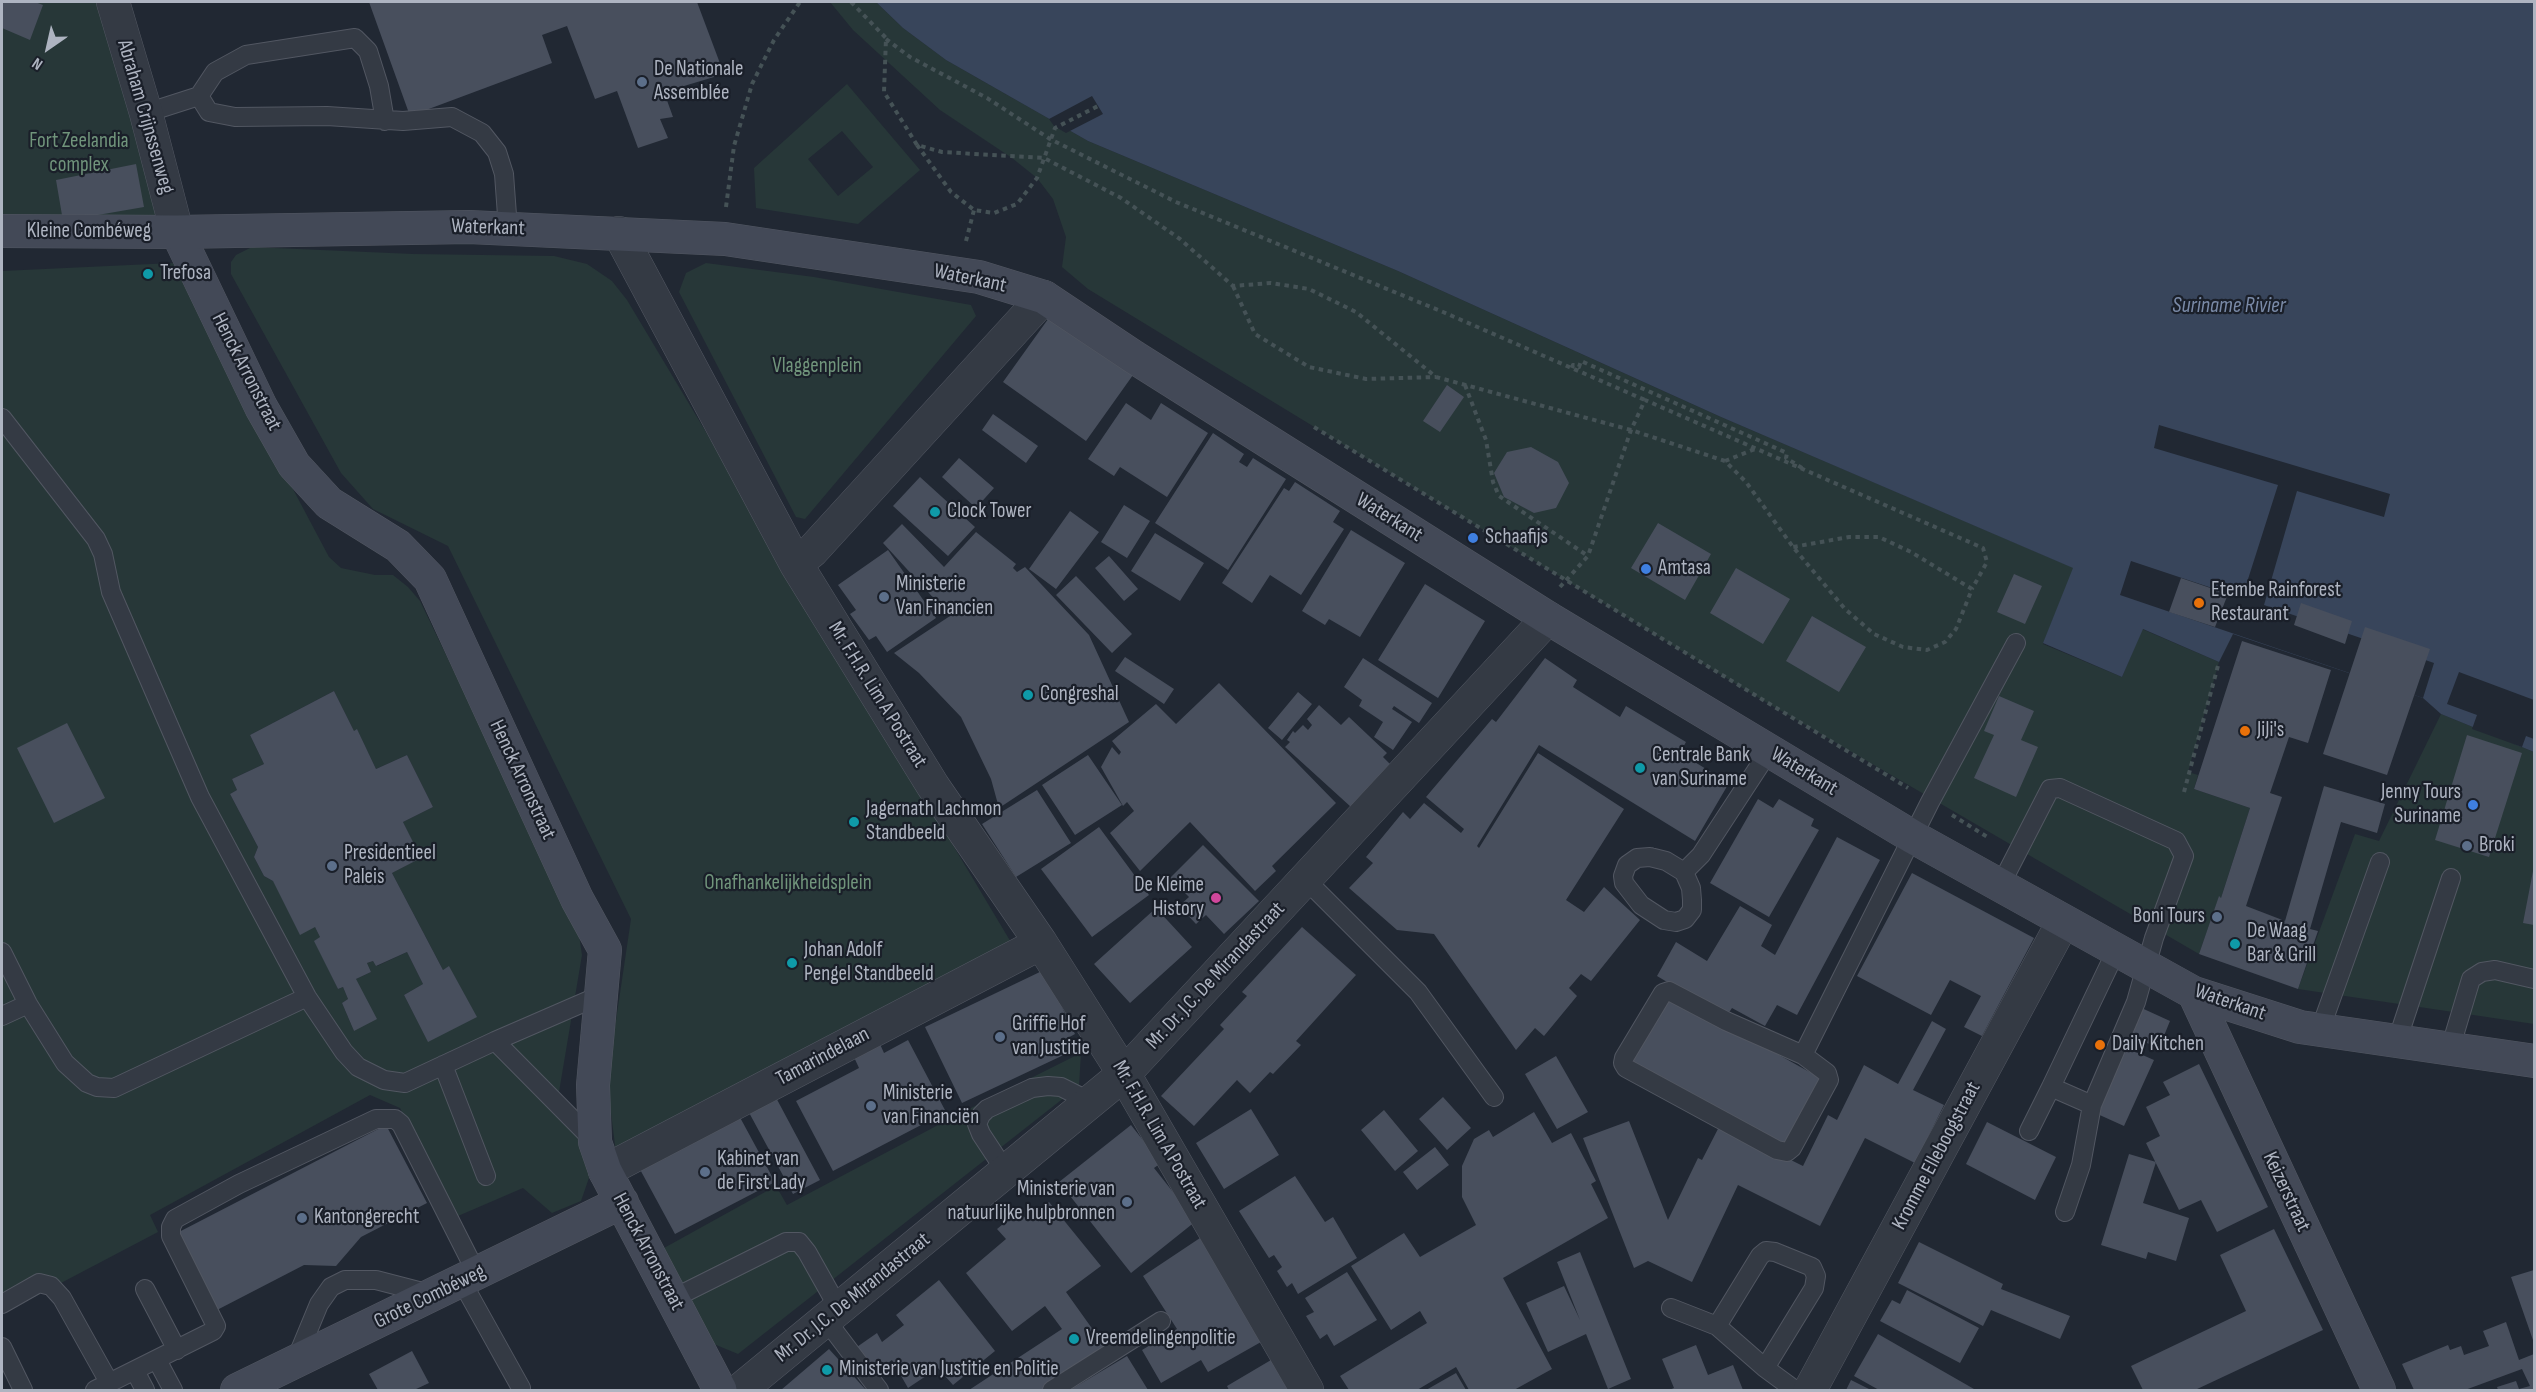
<!DOCTYPE html>
<meta charset="utf-8">
<style>
body{margin:0}
#map{position:relative;width:2536px;height:1392px;overflow:hidden;background:#212833;font-family:"Sofia Sans Condensed",sans-serif}
canvas{display:block}
.frame{position:absolute;inset:0;border:3px solid #aeb4c1;pointer-events:none}
.north{position:absolute;left:18px;top:18px;width:60px;height:60px;-webkit-text-stroke:4px #1a1f29;paint-order:stroke;rotate:214deg;font-size:16px;font-weight:700;line-height:24px;text-align:center;color:#aeb4c1}
.north::after{content:'';display:block;margin:auto;width:21px;height:27px;background:#aeb4c1;clip-path:polygon(50% 0,100% 100%,50% 72%,0 100%)}
</style>
<div id="map">
<canvas width="2536" height="1392"></canvas>
<div class="frame"></div>
<div class="north">N</div>
</div>
<script>
const ctx = document.querySelector('canvas').getContext('2d');
ctx.lineJoin = 'round';
function fillPath(path, color) {
  ctx.fillStyle = color;
  ctx.fill(path, 'evenodd');
}
function shape(rows) {
  const path = new Path2D();
  for (const r of rows) {
    path.moveTo(r[0], r[1]);
    for (let i = 2; i < r.length; i += 2) path.lineTo(r[i], r[i + 1]);
  }
  return path;
}
function trace(path, color, width, dash) {
  ctx.strokeStyle = color;
  ctx.lineWidth = width;
  ctx.lineCap = dash ? 'butt' : 'round';
  ctx.setLineDash(dash || []);
  ctx.stroke(path);
}
function label(font, color, halo, rows, align = 'center') {
  ctx.font = font + ' "Sofia Sans Condensed",sans-serif';
  ctx.lineWidth = 4.5;
  ctx.setLineDash([]);
  ctx.textBaseline = 'middle';
  ctx.strokeStyle = halo;
  ctx.fillStyle = color;
  for (const [text, x, y, turn = 0] of rows) {
    ctx.save();
    ctx.translate(x, y);
    ctx.rotate((+turn || 0) * Math.PI / 180);
    ctx.textAlign = isNaN(turn) ? turn : align;
    if (halo) ctx.strokeText(text, 0, 0);
    ctx.fillText(text, 0, 0);
    ctx.restore();
  }
}
const green = shape([
 [2,2,125,2,177,232,2,231],
 [830,2,876,2,903,28,946,60,1088,141,1398,271,1721,417,2074,568,2043,644,2122,677,2142,629,2219,662,2188,772,2198,775,2194,789,2250,808,2221,898,2219,897,2199,954,1764,701,1088,289,1062,267,1066,237,1053,199,1037,178,1012,158,940,110,853,30],
 [847,84,920,170,858,224,756,208,754,168],
 [842,131,873,167,838,196,808,159],
 [252,247,413,254,554,256,587,264,612,281,627,300,1015,949,616,1153,607,1081,631,919,448,546,373,509,341,473,231,274,231,262,236,255],
 [173,263,329,557,341,568,375,575,393,575,408,587,420,601,578,928,582,955,559,1092,591,1172,581,1201,552,1213,523,1188,458,1216,400,1108,370,1095,150,1215,158,1232,2,1314,2,271],
 [334,691,354,731,357,730,376,769,407,755,433,807,403,822,420,858,392,873,443,970,449,967,476,1016,428,1041,404,995,423,984,407,952,377,966,373,961,367,963,371,972,356,979,354,1031,342,1003,348,999,343,987,338,989,315,941,320,937,315,927,273,881,264,876,254,857,258,847,230,794,237,790,232,779,264,764,250,735],
 [706,263,814,277,971,305,976,316,805,519,796,517,679,292,686,273],
 [2441,714,2534,752,2534,1024,2298,989,2355,834,2379,841],
 [1081,1053,1079,1086,738,1354,709,1342,664,1248,776,1186,787,1205,957,1115]
]);
const water = shape([
 [876,2,2534,2,2534,752,2441,714,2423,698,2233,634,2219,662,2143,629,2122,677,2043,643,2073,568,1721,417,1398,271,1088,141,946,60,903,28]
]);
const pier = shape([
 [1092,96,1103,114,1066,133,1054,126,1049,119],
 [2159,425,2390,494,2384,517,2297,491,2264,605,2434,663,2423,698,2120,595,2131,561,2242,598,2278,485,2154,448],
 [2459,672,2534,700,2534,739,2526,736,2522,747,2472,729,2477,715,2447,704]
]);
const building = shape([
 [2,2,35,2,43,5,30,40,2,28],
 [369,2,697,2,724,74,664,92,673,117,660,119,668,138,638,148,617,91,595,99,567,26,542,35,552,63,410,116],
 [136,164,144,207,63,221,56,180],
 [1051,315,1133,375,1086,441,1003,382],
 [1447,385,1464,397,1440,432,1423,421],
 [1126,403,1151,420,1161,403,1208,433,1167,497,1120,467,1114,476,1088,459],
 [993,414,1038,446,1026,463,982,430],
 [1213,433,1244,454,1239,462,1247,467,1253,458,1286,479,1228,570,1155,523],
 [1531,447,1558,462,1569,483,1556,508,1534,513,1504,497,1494,473,1507,452],
 [959,458,994,488,976,508,942,477],
 [920,477,975,527,948,556,893,506],
 [1295,482,1340,511,1333,522,1344,529,1301,595,1270,575,1252,603,1222,583,1284,488,1289,491],
 [1124,505,1150,521,1127,558,1101,542],
 [1070,511,1099,532,1056,589,1029,569],
 [1658,523,1711,554,1685,600,1631,568],
 [902,524,944,567,976,532,1016,564,1013,568,1017,572,1025,567,1089,635,1129,722,999,808,991,779,961,717,919,673,894,653,950,616,883,543],
 [1351,530,1405,563,1360,637,1329,619,1325,625,1302,611],
 [1155,533,1204,563,1180,601,1131,571],
 [888,550,936,618,887,652,876,636,869,640,850,614,856,610,838,585],
 [1109,556,1138,589,1124,601,1095,568],
 [1736,568,1790,599,1763,644,1710,613],
 [2014,574,2042,586,2025,624,1997,612],
 [1076,576,1132,634,1112,653,1056,595],
 [2181,578,2228,594,2215,627,2169,612],
 [1425,584,1485,621,1438,698,1378,660],
 [2301,603,2352,621,2345,644,2294,625],
 [1812,616,1866,647,1839,692,1786,661],
 [2365,627,2430,649,2387,775,2323,754],
 [2242,641,2331,670,2308,743,2289,737,2270,793,2282,797,2246,906,2285,921,2324,786,2385,804,2377,833,2341,822,2310,929,2318,931,2298,989,2199,954,2219,896,2221,898,2250,808,2194,789],
 [1125,657,1174,689,1164,704,1115,671],
 [1363,658,1432,703,1419,723,1394,706,1392,709,1412,722,1393,750,1374,737,1383,722,1359,706,1362,700,1344,687],
 [1545,658,1577,680,1573,687,1620,717,1626,706,1686,742,1680,753,1729,783,1695,841,1539,745,1477,846,1479,848,1538,753,1624,809,1566,900,1584,912,1604,887,1640,920,1591,981,1581,974,1569,988,1577,996,1544,1036,1535,1028,1516,1050,1434,934,1397,930,1349,888,1373,863,1366,857,1403,812,1410,819,1424,803,1461,833,1464,829,1426,797,1492,719,1496,722],
 [1219,683,1336,803,1272,866,1276,871,1255,891,1190,822,1140,871,1110,833,1134,811,1127,802,1123,806,1101,767,1112,747,1119,755,1121,752,1112,741,1156,704,1176,724],
 [334,691,354,731,357,729,376,769,407,755,433,807,403,822,421,858,392,873,443,970,449,966,477,1017,428,1042,404,995,423,984,407,952,376,966,373,961,367,963,371,972,356,979,377,1019,354,1031,342,1003,348,999,343,987,338,989,314,941,320,937,315,927,300,935,273,881,264,876,254,857,258,847,230,794,237,790,232,779,264,764,250,735],
 [1298,692,1312,704,1282,740,1268,728],
 [1999,696,2034,711,2021,740,2038,747,2016,797,1974,778,1994,735,1984,731],
 [1319,705,1341,725,1349,717,1387,753,1383,757,1392,766,1351,807,1285,747,1290,742,1287,740,1293,731,1295,733,1303,725,1308,730,1312,725,1307,719],
 [67,723,105,798,54,823,17,748],
 [2467,735,2522,753,2489,857,2435,840],
 [1088,755,1122,805,1075,835,1042,785],
 [1037,790,1071,843,1016,877,982,824],
 [1758,799,1773,808,1779,799,1814,819,1811,826,1819,830,1769,917,1710,883],
 [1099,827,1149,895,1092,937,1041,869],
 [1837,837,1880,860,1797,1015,1777,1005,1765,1026,1732,1008,1726,1017,1657,976,1676,942,1707,961,1740,906,1772,925,1761,946,1775,955],
 [1203,845,1259,901,1224,934,1206,915,1196,924,1179,906,1189,897,1170,878],
 [2533,871,2534,871,2534,925,2523,923],
 [1912,873,2034,938,1982,1036,1964,1027,1981,996,1950,980,1931,1015,1857,976],
 [1156,908,1192,947,1130,1003,1094,964],
 [1302,927,1356,975,1296,1041,1301,1045,1273,1074,1270,1072,1250,1093,1237,1080,1194,1126,1161,1096,1224,1029,1220,1025,1247,996,1242,992],
 [1044,970,1075,1034,1064,1040,1070,1052,962,1103,925,1027],
 [1670,994,1822,1079,1782,1149,1630,1065],
 [2135,1005,2170,1021,2159,1048,2123,1033],
 [1932,1021,1946,1029,1913,1090,1944,1105,1915,1163,1865,1138,1820,1226,1738,1185,1692,1282,1648,1261,1634,1268,1583,1138,1629,1121,1668,1220,1698,1158,1702,1160,1720,1125,1803,1166,1828,1115,1837,1120,1864,1065,1898,1084],
 [908,1040,946,1112,833,1171,796,1101,859,1068,853,1055,879,1042,884,1053],
 [2122,1046,2154,1060,2124,1126,2093,1112],
 [1556,1056,1588,1112,1557,1129,1525,1074],
 [2199,1064,2268,1207,2217,1232,2201,1200,2179,1210,2146,1143,2160,1136,2146,1107,2170,1095,2163,1082],
 [773,1092,820,1180,793,1194,746,1107],
 [1443,1097,1471,1128,1447,1150,1419,1119],
 [1251,1109,1279,1155,1224,1189,1196,1143],
 [736,1110,775,1182,675,1234,636,1162],
 [1384,1110,1418,1151,1395,1171,1361,1130],
 [1534,1112,1552,1143,1571,1133,1596,1181,1591,1184,1608,1218,1503,1278,1552,1369,1514,1390,1469,1390,1456,1367,1417,1390,1349,1390,1340,1376,1427,1323,1420,1311,1391,1330,1351,1266,1404,1233,1420,1257,1476,1225,1462,1197,1462,1166,1474,1139,1489,1130,1493,1137],
 [1987,1122,2056,1157,2035,1200,1966,1164],
 [386,1125,427,1203,361,1237,336,1266,304,1265,217,1310,177,1233],
 [1131,1125,1161,1163,1154,1168,1196,1221,1131,1273,1059,1182],
 [1435,1147,1449,1165,1417,1190,1403,1172],
 [2129,1154,2156,1162,2143,1203,2189,1218,2176,1261,2148,1252,2146,1259,2101,1245],
 [1295,1176,1325,1222,1333,1217,1357,1258,1298,1294,1292,1283,1287,1287,1277,1271,1282,1267,1274,1255,1269,1258,1239,1211],
 [1049,1202,1101,1266,1066,1292,1106,1348,1042,1390,969,1390,1062,1329,1045,1306,1012,1331,966,1273,1006,1239,997,1229,1019,1211,1027,1220],
 [2274,1229,2323,1330,2195,1390,2143,1390,2131,1366,2246,1311,2220,1255],
 [1200,1238,1261,1342,1208,1372,1201,1360,1161,1383,1142,1350,1177,1329,1143,1276],
 [1919,1242,2003,1284,2001,1289,2070,1316,2060,1339,1991,1310,1983,1326,1898,1283],
 [1580,1252,1631,1379,1608,1389,1586,1334,1548,1352,1526,1303,1564,1286,1580,1320,1557,1262],
 [2534,1270,2534,1343,2511,1277],
 [1347,1272,1377,1320,1334,1346,1327,1334,1320,1339,1306,1316,1314,1312,1305,1298],
 [939,1280,995,1351,953,1385,938,1368,908,1388,892,1360,871,1375,854,1349,877,1333,882,1342,904,1325,896,1315],
 [1907,1290,1979,1328,1960,1363,1880,1321,1892,1300,1900,1304],
 [2506,1322,2519,1360,2534,1354,2534,1390,2498,1390,2497,1387,2516,1381,2519,1389,2530,1386,2522,1369,2465,1390,2414,1390,2402,1364,2448,1345,2450,1350,2461,1346,2464,1355,2489,1346,2483,1331],
 [1878,1334,1974,1389,1973,1390,1879,1390,1854,1376],
 [1696,1345,1708,1375,1733,1365,1743,1390,1669,1390,1674,1388,1662,1359],
 [829,1349,866,1390,781,1390],
 [412,1351,429,1383,414,1390,378,1390,369,1374],
 [1127,1356,1148,1390,1070,1390],
 [1271,1360,1288,1390,1229,1390,1227,1386],
 [1456,1373,1466,1390,1426,1390],
 [1851,1380,1871,1390,1846,1390]
]);
const path = shape([
 [851,2,886,38,884,92,917,145,942,152,1044,158,1121,198,1180,239,1233,286,1271,283,1309,289,1356,312,1436,377,1631,430,1725,461,1746,482,1793,547,1845,609,1874,634,1903,647,1927,650,1945,642,1956,629,1972,589,1911,552,1879,537,1849,537,1793,547],
 [886,39,910,57,987,98,1050,139,1176,202,1443,312,1645,400],
 [917,145,951,192,974,210,994,213,1017,204,1037,178,1055,128,1098,106],
 [726,207,734,146,752,84,774,40,800,2],
 [966,241,974,210],
 [1233,286,1255,334,1309,367,1366,379,1436,377],
 [1572,368,1573,365,1579,367,1581,361,1787,453,1786,458,1802,468],
 [1465,385,1486,440,1493,482,1499,496,1588,556],
 [1314,427,1908,788],
 [1725,461,1755,449],
 [1560,587,1588,556,1631,430,1645,400,1983,548,1987,562,1972,589],
 [2184,792,2219,662],
 [1952,815,1989,838]
]);
const lane = shape([
 [199,96,209,112,235,117,327,116,403,121,452,117,482,133,497,152,504,174,508,229],
 [146,113,199,96,215,72,246,55,355,38,368,51,379,86,385,121],
 [2,418,96,539,103,554,111,592,200,797,307,997,344,1052,358,1067,384,1080,405,1083,495,1041,594,1141],
 [1650,857,1666,861,1684,872,1691,888,1692,900,1692,910,1685,919,1676,922,1664,920,1641,905,1624,883,1623,876,1627,865,1637,858,1650,857],
 [1684,872,1701,855,1769,751],
 [1306,880,1418,992,1494,1097],
 [2000,886,2050,789,2060,788,2176,841,2184,856,2154,938,2136,1002,2092,1105,2081,1165,2065,1212],
 [2,952,28,1004,65,1063,87,1083,97,1087,114,1088,307,997],
 [1669,991,1726,1021,1803,1055,1827,1073,1829,1080,1792,1148,1787,1152,1777,1150,1626,1068,1623,1063,1624,1058,1663,993,1669,991],
 [2,1016,28,1004],
 [2320,1030,2380,862],
 [495,1041,601,995],
 [2397,1041,2451,878],
 [2450,1049,2471,979,2482,972,2495,970,2534,979],
 [1803,1055,1930,802,2016,643],
 [443,1065,486,1176],
 [2051,1087,2116,951],
 [2029,1131,2051,1087,2092,1105],
 [1006,1172,981,1134,977,1124,981,1115,987,1109,1032,1088,1048,1086,1061,1087,1091,1102],
 [462,1282,521,1388],
 [145,1289,177,1350],
 [672,1299,786,1242,799,1242,807,1252,839,1309],
 [2,1304,39,1283,51,1286,62,1298,110,1384],
 [1671,1308,1717,1326,1765,1368,1795,1390],
 [826,1320,879,1390],
 [1717,1326,1760,1256,1766,1251,1775,1252,1812,1267,1816,1276,1814,1288,1765,1368],
 [2,1347,23,1390],
 [157,1360,173,1390],
 [295,1362,319,1304,331,1287,345,1280,376,1280,430,1294],
 [135,1371,145,1390],
 [95,1390,213,1331,216,1326,171,1236,171,1227,175,1219,239,1184,376,1119,395,1119,401,1124,477,1274],
 [1052,1390,1161,1321]
]);
const street = shape([
 [113,2,146,113,177,232],
 [619,233,796,564,933,786,1041,943,1124,1074,1307,1390],
 [796,564,812,551,1044,297],
 [605,1171,1041,943],
 [740,1390,1124,1074,1548,618],
 [1810,1390,2063,922]
]);
const secondary = shape([
 [2,231,177,232,469,227,725,239,979,277,1044,297,1134,357,1548,618,1913,837,2194,993,2300,1027,2534,1061],
 [177,232,261,407,294,465,329,503,398,546,430,579,577,899,605,950,593,1085,595,1142,605,1171,720,1390],
 [2194,993,2379,1390],
 [237,1390,622,1202]
]);
const markers = [
 [642,82,6,"#5c6f8a"],
 [148,274,6,"#0f9aa8"],
 [935,512,6,"#0f9aa8"],
 [1473,538,6,"#3f7fe0"],
 [1646,569,6,"#3f7fe0"],
 [884,597,6,"#5c6f8a"],
 [2199,603,6,"#e8710a"],
 [1028,695,6,"#0f9aa8"],
 [2245,731,6,"#e8710a"],
 [1640,768,6,"#0f9aa8"],
 [2473,805,6,"#3f7fe0"],
 [854,822,6,"#0f9aa8"],
 [2467,846,6,"#5c6f8a"],
 [332,866,6,"#5c6f8a"],
 [1216,898,6,"#d1479c"],
 [2217,917,6,"#5c6f8a"],
 [2235,944,6,"#0f9aa8"],
 [792,963,6,"#0f9aa8"],
 [1000,1037,6,"#5c6f8a"],
 [2100,1045,6,"#e8710a"],
 [871,1106,6,"#5c6f8a"],
 [705,1172,6,"#5c6f8a"],
 [1127,1202,6,"#5c6f8a"],
 [302,1218,6,"#5c6f8a"],
 [1074,1339,6,"#0f9aa8"],
 [827,1370,6,"#0f9aa8"]
];
const poiNames = [
 ["De Nationale",654,70],
 ["Assemblée",654,94],
 ["Trefosa",160,274],
 ["Clock Tower",947,512],
 ["Schaafijs",1485,538],
 ["Amtasa",1658,569],
 ["Ministerie",896,585],
 ["Van Financien",896,609],
 ["Etembe Rainforest",2211,591],
 ["Restaurant",2211,615],
 ["Congreshal",1040,695],
 ["JiJi's",2257,731],
 ["Centrale Bank",1652,756],
 ["van Suriname",1652,780],
 ["Jenny Tours",2461,793,"right"],
 ["Suriname",2461,817,"right"],
 ["Jagernath Lachmon",866,810],
 ["Standbeeld",866,834],
 ["Broki",2479,846],
 ["Presidentieel",344,854],
 ["Paleis",344,878],
 ["De Kleime",1204,886,"right"],
 ["History",1204,910,"right"],
 ["Boni Tours",2205,917,"right"],
 ["De Waag",2247,932],
 ["Bar & Grill",2247,956],
 ["Johan Adolf",804,951],
 ["Pengel Standbeeld",804,975],
 ["Griffie Hof",1012,1025],
 ["van Justitie",1012,1049],
 ["Daily Kitchen",2112,1045],
 ["Ministerie",883,1094],
 ["van Financiën",883,1118],
 ["Kabinet van",717,1160],
 ["de First Lady",717,1184],
 ["Ministerie van",1115,1190,"right"],
 ["natuurlijke hulpbronnen",1115,1214,"right"],
 ["Kantongerecht",314,1218],
 ["Vreemdelingenpolitie",1086,1339],
 ["Ministerie van Justitie en Politie",839,1370]
];
const streetNames = [
 ["Abraham Crijnssenweg",145,117,74],
 ["Waterkant",488,228,2],
 ["Kleine Combéweg",89,232],
 ["Waterkant",970,279,12],
 ["Henck Arronstraat",246,372,63],
 ["Waterkant",1389,518,32],
 ["Mr. F.H.R. Lim A Postraat",877,695,58],
 ["Waterkant",1804,772,31],
 ["Henck Arronstraat",522,780,65],
 ["Mr. Dr. J.C. De Mirandastraat",1216,976,-47],
 ["Waterkant",2230,1003,19],
 ["Tamarindelaan",823,1057,-28],
 ["Mr. F.H.R. Lim A Postraat",1159,1135,60],
 ["Kromme Elleboogstraat",1937,1156,-62],
 ["Keizerstraat",2286,1192,65],
 ["Henck Arronstraat",648,1252,62],
 ["Grote Combéweg",430,1297,-26],
 ["Mr. Dr. J.C. De Mirandastraat",853,1298,-39]
];
const parkNames = [
 ["Fort Zeelandia",79,142],
 ["complex",79,166],
 ["Vlaggenplein",817,367],
 ["Onafhankelijkheidsplein",788,884]
];
const waterNames = [
 ["Suriname Rivier",2229,306]
];
fillPath(green, '#273738');
fillPath(water, '#38455b');
fillPath(pier, '#212833');
fillPath(building, '#484f5d');
trace(lane, '#525762', 20);
trace(street, '#525762', 34);
trace(secondary, '#525762', 34);
trace(path, '#455256', 4, [4.5, 4.5]);
trace(lane, '#343a44', 18);
trace(street, '#343a44', 33);
trace(secondary, '#434957', 33);
for (const [x, y, r, color] of markers) {
  const dot = new Path2D();
  dot.arc(x, y, r, 0, 2 * Math.PI);
  ctx.fillStyle = color;
  ctx.fill(dot);
  trace(dot, '#1a1f29', 2);
}
label('21px', '#aeb4c1', '#1a1f29', poiNames, 'left');
label('21px', '#aeb4c1', '#1a1f29', streetNames);
label('21px', '#70947b', '#1a1f29', parkNames);
label('italic 22px', '#7a8aa7', '#1a1f29', waterNames);
</script>
